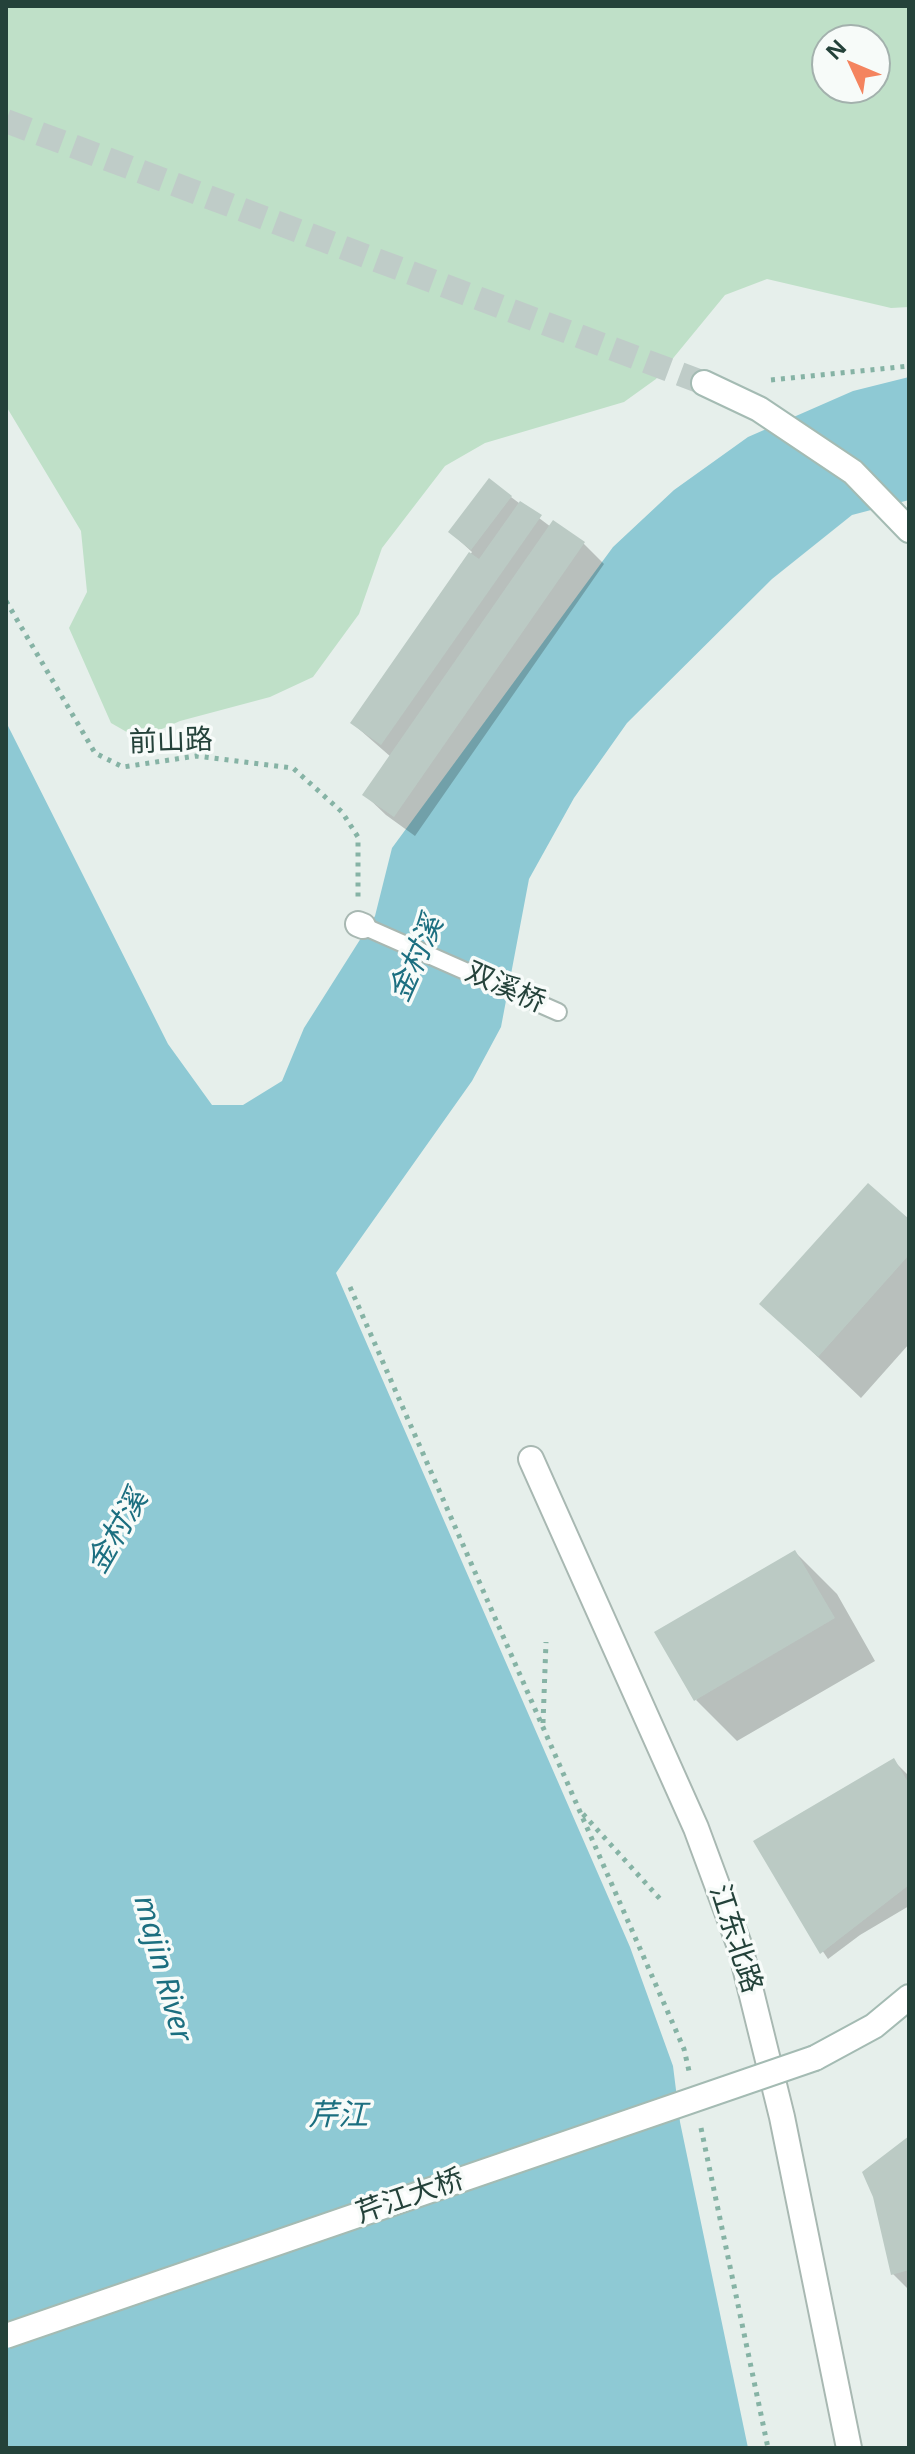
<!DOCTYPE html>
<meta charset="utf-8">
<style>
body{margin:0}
#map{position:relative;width:915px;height:2454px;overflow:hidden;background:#e6efeb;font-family:"Noto Sans",sans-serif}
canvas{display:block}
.frame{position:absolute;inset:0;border:8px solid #24423a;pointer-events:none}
.north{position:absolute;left:811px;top:24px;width:80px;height:80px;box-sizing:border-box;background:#f7fbf9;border:2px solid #a3b1ad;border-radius:50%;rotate:314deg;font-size:22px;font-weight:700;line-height:32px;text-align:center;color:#24423a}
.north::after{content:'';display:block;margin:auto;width:28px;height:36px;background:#f4845f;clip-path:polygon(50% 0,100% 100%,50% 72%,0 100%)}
</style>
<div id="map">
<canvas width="915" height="2454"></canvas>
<div class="frame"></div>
<div class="north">N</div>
</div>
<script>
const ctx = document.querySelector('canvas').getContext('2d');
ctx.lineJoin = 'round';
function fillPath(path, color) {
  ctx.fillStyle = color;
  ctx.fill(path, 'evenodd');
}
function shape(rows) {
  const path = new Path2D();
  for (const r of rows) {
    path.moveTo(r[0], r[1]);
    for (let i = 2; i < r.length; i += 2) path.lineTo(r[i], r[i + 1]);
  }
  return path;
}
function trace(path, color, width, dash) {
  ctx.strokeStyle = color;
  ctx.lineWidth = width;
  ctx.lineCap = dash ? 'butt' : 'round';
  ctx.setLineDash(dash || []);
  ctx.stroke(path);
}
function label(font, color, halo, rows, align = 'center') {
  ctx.font = font + ' "Noto Sans","Noto Sans SC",sans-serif';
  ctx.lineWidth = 7;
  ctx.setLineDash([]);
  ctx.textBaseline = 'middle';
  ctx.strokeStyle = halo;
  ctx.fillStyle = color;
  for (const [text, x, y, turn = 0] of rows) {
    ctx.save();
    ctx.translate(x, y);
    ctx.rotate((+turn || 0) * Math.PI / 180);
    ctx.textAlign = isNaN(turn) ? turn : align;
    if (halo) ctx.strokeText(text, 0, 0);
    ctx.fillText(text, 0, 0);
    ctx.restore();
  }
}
const green = shape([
 [6,6,909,6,909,307,891,308,767,279,725,295,656,379,624,402,485,443,445,466,382,548,359,614,313,677,270,697,180,721,139,739,111,723,69,628,87,592,81,531,6,406],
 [827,40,875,40,875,88,827,88]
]);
const water = shape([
 [909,377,909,500,852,515,772,579,627,723,574,798,529,879,501,1027,472,1081,336,1273,630,1947,673,2066,680,2122,748,2448,6,2448,6,722,168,1044,212,1105,243,1105,282,1081,304,1028,375,916,392,848,613,547,674,490,748,437,853,391]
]);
const shadow = shape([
 [511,497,551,527,584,544,604,564,415,836,386,815,365,795,391,757,352,723,472,552,450,532],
 [909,1222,909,1344,861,1398,762,1304],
 [795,1552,837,1594,875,1661,737,1741,696,1700],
 [894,1761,909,1776,909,1906,860,1935,828,1959,796,1911],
 [909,2139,909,2290,893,2274]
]);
const building = shape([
 [489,478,512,496,471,550,448,532],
 [520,501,542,515,381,745,350,723,469,552,479,559],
 [553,520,585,542,394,817,362,795],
 [868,1183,909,1219,909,1255,818,1357,759,1304],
 [795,1550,835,1618,694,1701,654,1632],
 [894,1758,909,1784,909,1885,820,1954,753,1841],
 [909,2136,909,2270,891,2275,873,2197,862,2172]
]);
const secondaryTunnel = shape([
 [6,121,704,383]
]);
const path = shape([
 [771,380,909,366],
 [6,601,95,753,123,767,196,756,293,768,342,812,358,837,358,898],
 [350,1287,684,2049,689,2071],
 [543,1723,546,1642],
 [583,1814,661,1900],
 [701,2128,768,2448]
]);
const service = shape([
 [363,926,558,1012]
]);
const minor = shape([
 [358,924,363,926],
 [531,1459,696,1828,740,1947,782,2117,849,2448]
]);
const secondary = shape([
 [704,383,759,409,853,472,909,530],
 [815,2058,874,2026,909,1997]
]);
const secondaryBridge = shape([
 [6,2336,815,2058]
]);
const streetNames = [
 ["前山路",171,742,-2],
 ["双溪桥",505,988,24],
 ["江东北路",735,1939,72],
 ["芹江大桥",410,2197,-19]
];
const waterNames = [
 ["金村溪",417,959,-66],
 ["金村溪",118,1532,-60],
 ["majin River",162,1969,75],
 ["芹江",338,2116]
];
fillPath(green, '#bfe0c8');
fillPath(water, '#8ec9d4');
fillPath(shadow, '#0003');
fillPath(building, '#bbcac4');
trace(secondaryTunnel, '#bfccc8', 24, [24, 12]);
trace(service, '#a8b8b2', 20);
trace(minor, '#a8b8b2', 28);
trace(secondary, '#a4bbb3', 28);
trace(path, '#86b3a5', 5, [4, 6]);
trace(service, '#fff', 16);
trace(minor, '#fff', 24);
trace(secondary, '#fff', 24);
trace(secondaryBridge, '#a4bbb3', 28, []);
trace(secondaryBridge, '#fff', 24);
label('28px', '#24423a', '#f7fbf9', streetNames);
label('italic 30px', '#1c6f80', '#f7fbf9', waterNames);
</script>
